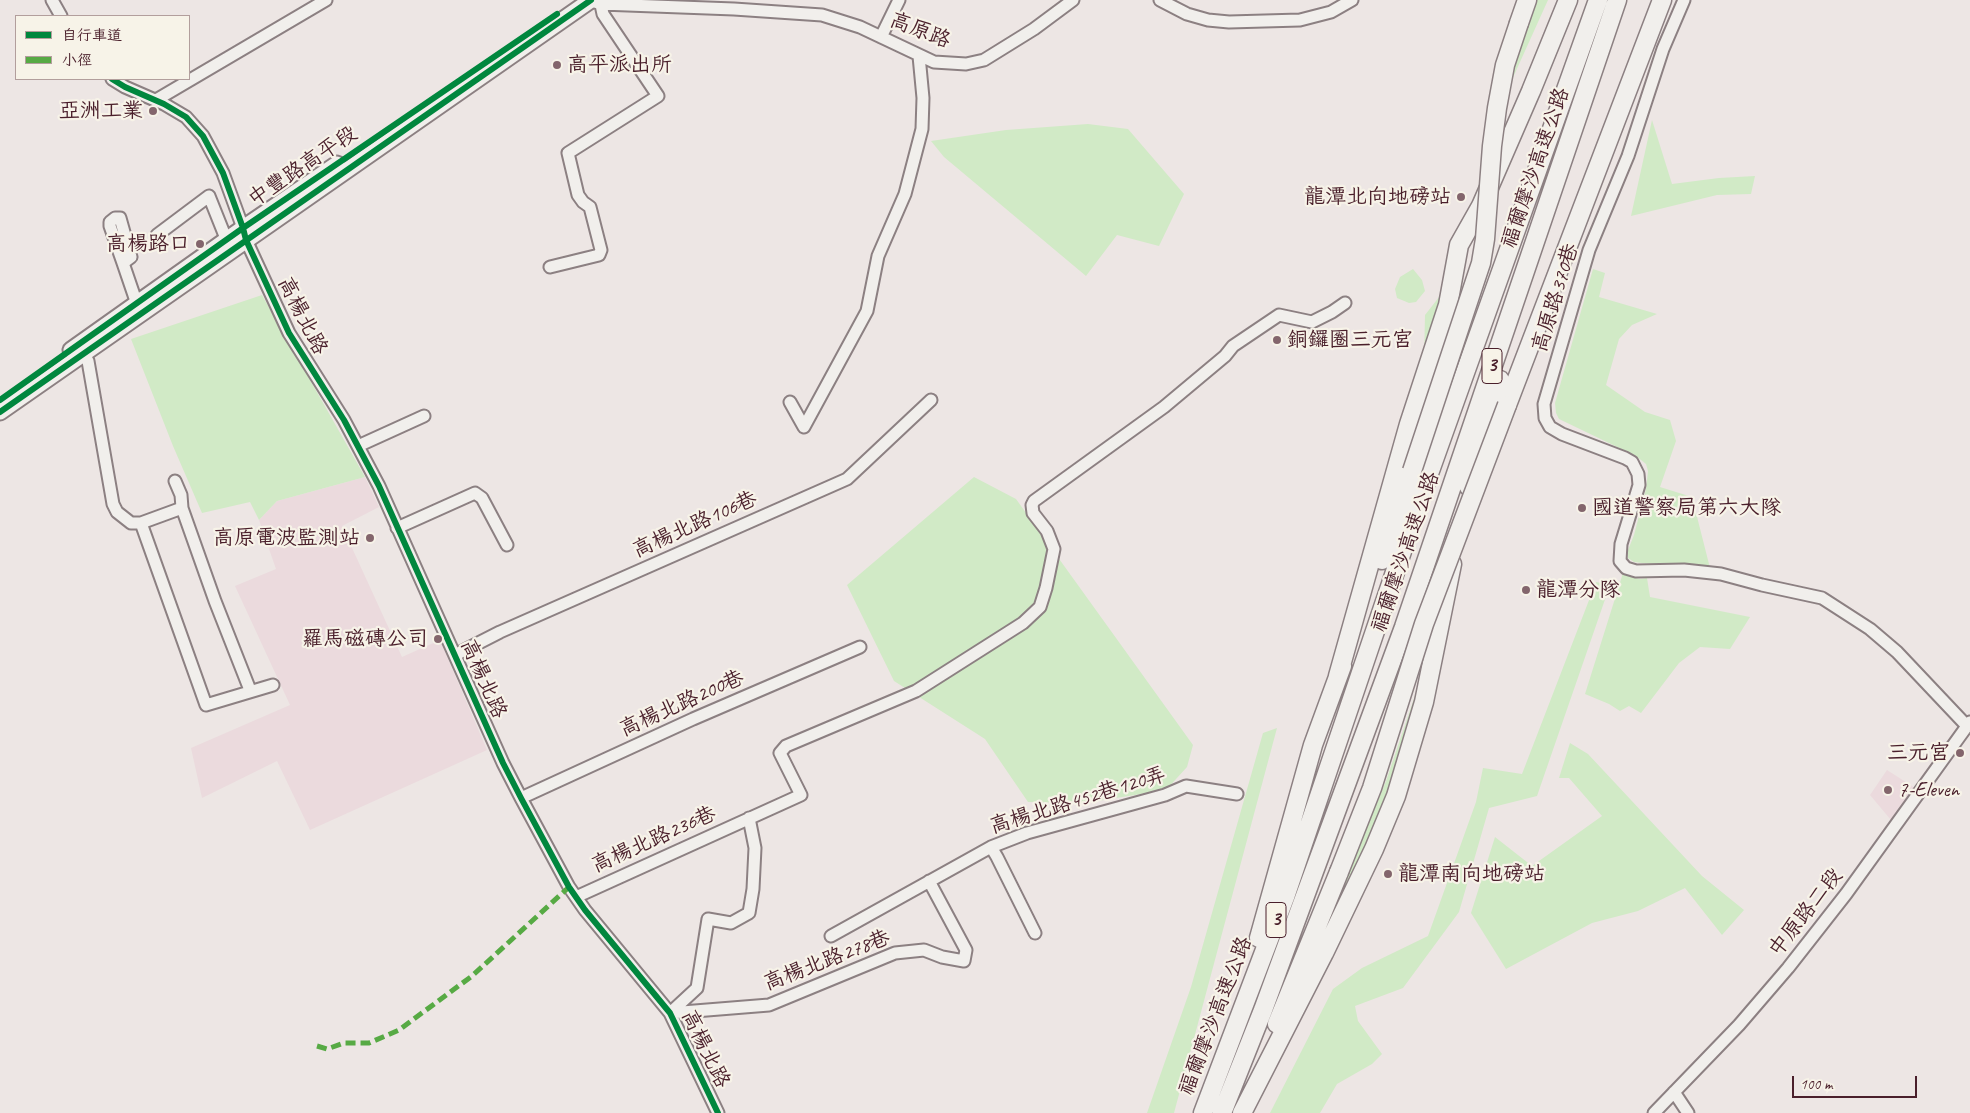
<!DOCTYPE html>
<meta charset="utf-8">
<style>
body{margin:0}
#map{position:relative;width:1970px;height:1113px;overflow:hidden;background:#ede6e4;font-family:Caveat,"LXGW WenKai TC",sans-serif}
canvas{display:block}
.legend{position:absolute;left:15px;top:15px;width:175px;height:65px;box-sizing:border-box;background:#f7f3e8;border:1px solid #b29e9c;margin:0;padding:6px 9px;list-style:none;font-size:15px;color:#4a1f2b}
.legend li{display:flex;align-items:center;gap:10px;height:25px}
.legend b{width:25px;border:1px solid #b29e9c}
.scale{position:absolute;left:1792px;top:1076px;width:125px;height:22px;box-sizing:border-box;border:2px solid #4a1f2b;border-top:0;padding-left:6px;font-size:15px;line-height:18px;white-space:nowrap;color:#4a1f2b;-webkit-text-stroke:4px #f7f3e8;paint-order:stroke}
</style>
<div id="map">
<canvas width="1970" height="1113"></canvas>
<ul class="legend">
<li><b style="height:6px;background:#00873e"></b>自行車道</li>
<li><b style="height:6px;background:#57aa44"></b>小徑</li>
</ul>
<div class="scale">100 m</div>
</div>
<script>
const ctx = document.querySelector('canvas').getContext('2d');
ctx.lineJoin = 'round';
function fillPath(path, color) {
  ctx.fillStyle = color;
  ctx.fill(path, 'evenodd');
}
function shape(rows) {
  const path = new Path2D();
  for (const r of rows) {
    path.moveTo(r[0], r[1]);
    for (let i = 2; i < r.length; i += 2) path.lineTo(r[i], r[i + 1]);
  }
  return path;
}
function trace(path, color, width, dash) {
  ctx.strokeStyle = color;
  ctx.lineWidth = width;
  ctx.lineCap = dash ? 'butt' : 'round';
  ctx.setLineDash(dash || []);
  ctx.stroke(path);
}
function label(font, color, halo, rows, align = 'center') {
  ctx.font = font + ' Caveat,"LXGW WenKai TC",sans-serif';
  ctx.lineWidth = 4.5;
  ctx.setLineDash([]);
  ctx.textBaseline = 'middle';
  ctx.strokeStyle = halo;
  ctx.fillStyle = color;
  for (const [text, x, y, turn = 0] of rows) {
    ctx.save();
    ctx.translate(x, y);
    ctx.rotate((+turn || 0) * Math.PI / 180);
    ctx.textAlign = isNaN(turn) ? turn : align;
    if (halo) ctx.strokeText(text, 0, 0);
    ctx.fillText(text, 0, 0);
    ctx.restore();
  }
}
const built = shape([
 [365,477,379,507,342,526,402,657,440,640,487,750,310,830,277,761,202,798,191,748,290,705,235,586,276,569,259,520,277,501],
 [1887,770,1915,788,1891,820,1870,795]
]);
const green = shape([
 [1534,0,1548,0,1506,93,1489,101,1505,74],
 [1652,120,1672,184,1719,178,1755,176,1751,194,1717,195,1631,216],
 [1088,124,1128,129,1184,194,1159,246,1117,235,1086,276,944,157,931,141,1006,130],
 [1413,269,1422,280,1425,291,1416,302,1409,303,1397,298,1395,289,1400,277],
 [1593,269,1605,273,1599,297,1657,314,1632,325,1619,339,1606,385,1645,412,1670,420,1676,441,1660,487,1692,497,1710,568,1642,563,1634,562,1628,558,1628,550,1634,535,1646,489,1648,471,1646,464,1636,456,1559,419,1556,413,1555,403],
 [1443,292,1424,360,1425,315],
 [262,295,365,477,277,501,259,520,250,502,202,513,173,446,131,339],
 [974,477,1016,499,1193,745,1187,767,1166,790,1085,803,1028,802,985,739,894,681,847,585],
 [1623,573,1639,579,1647,578,1650,597,1750,617,1730,649,1700,647,1679,663,1641,713,1629,706,1620,711,1609,704,1585,694],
 [1596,582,1610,585,1537,796,1489,808,1459,912,1403,988,1355,1006,1358,1021,1382,1054,1372,1064,1337,1084,1320,1113,1270,1113,1333,989,1362,968,1428,936,1476,802,1483,768,1522,774],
 [1426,663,1392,793,1301,987,1386,781],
 [1277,728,1174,1113,1147,1113,1191,987,1263,733],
 [1570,743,1588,754,1702,876,1744,910,1722,935,1685,888,1638,911,1592,923,1506,969,1471,913,1495,837,1532,866,1602,816,1569,778,1559,778]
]);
const minor = shape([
 [52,0,61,16],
 [589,0,601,4,734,9,822,15,860,27,934,62,966,64,984,60,1034,29,1073,0],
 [1160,0,1187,14,1208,20,1229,22,1300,20,1331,12,1352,0],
 [1684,0,1663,49,1628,156,1589,250,1544,404,1545,418,1550,427,1562,434,1625,458,1632,462,1638,474,1639,485,1621,544,1620,561,1626,568,1636,571,1684,570,1721,574,1762,585,1822,598,1870,629,1897,652,1967,726],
 [881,37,899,0],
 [112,79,125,87,164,104,186,117,203,136,223,173,243,228,246,240,289,333,344,420,379,486,503,763,521,798,569,887,585,910,670,1013,718,1113],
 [156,100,326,0],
 [157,235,209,196,227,241],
 [123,263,131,257,120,218,115,218,110,222,110,226,123,263,137,304],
 [550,267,599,255,601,250,590,207,583,202,578,195,568,153,658,96,603,14,600,0],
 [81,348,88,361,113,504,117,512,131,523,141,523,182,508],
 [790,402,804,427,867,311,878,256,905,194,922,129,923,98,919,56],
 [358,446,424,416],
 [175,481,181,495,182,508,215,601,250,690],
 [141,523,206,705,273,685],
 [397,528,475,493,482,498,507,545],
 [455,655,500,632,847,479,931,400],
 [521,798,693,719,860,647],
 [991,847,997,857,1035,933],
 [576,897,801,795,780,753,786,746,916,691,1023,623,1040,607,1046,588,1054,549,1047,531,1033,513,1032,505,1034,501,1164,407,1225,356,1233,346,1279,315,1312,322,1332,312,1345,303],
 [831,936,991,847,1027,833,1165,795,1186,786,1237,794],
 [670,1013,769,1005,895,953,924,950,942,957,964,961,966,950,929,881],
 [670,1013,697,988,708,919,731,923,749,913,753,889,755,848,749,818],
 [1674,1092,1688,1113],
 [1654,1113,1739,1025,1788,968,1846,894,1970,722]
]);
const major = shape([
 [71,350,243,228,337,164],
 [0,412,591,0]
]);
const highway = shape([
 [1519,23,1527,0],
 [1507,405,1662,0],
 [1469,487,1500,380],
 [1382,560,1412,471],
 [1338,676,1409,424,1448,305,1459,245,1481,206,1531,91,1568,0],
 [1259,938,1313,745,1342,666],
 [1277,1024,1339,872],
 [1203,1113,1285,897,1416,510,1598,0],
 [1222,1113,1263,1010,1404,627,1617,0],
 [1242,1113,1324,953,1374,849,1396,796,1424,702,1452,564]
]);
const highwayBridge = shape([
 [1412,471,1481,263,1485,239,1492,146,1497,108,1505,65,1519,23],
 [1339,872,1372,788,1424,624,1507,405]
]);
const quiet = shape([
 [317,1046,327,1049,344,1043,369,1043,399,1030,472,976,569,887]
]);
const cycleway = shape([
 [112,79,125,87,164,104,186,117,203,136,223,173,243,228,246,240,289,333,344,420,379,486,503,763,521,798,569,887,585,910,670,1013,718,1113],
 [0,400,243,228,557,14],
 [0,412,591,0]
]);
const markers = [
 [557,65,5,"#83656c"],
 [153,111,5,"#83656c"],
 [1461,197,5,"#83656c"],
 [200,244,5,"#83656c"],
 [1277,340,5,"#83656c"],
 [1582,508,5,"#83656c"],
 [370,538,5,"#83656c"],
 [1526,590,5,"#83656c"],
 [438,639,5,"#83656c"],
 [1960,753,5,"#83656c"],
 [1888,790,5,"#83656c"],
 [1388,874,5,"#83656c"]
];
const shields = [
 [1492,366,20],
 [1276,920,20]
];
const shieldNames = [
 ["3",1492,366],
 ["3",1276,920]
];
const streetNames = [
 ["高原路",920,31,21],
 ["中豐路高平段",303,167,-34],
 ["福爾摩沙高速公路",1536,168,-71],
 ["高原路370巷",1556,298,-73],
 ["高楊北路",302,316,63],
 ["高楊北路106巷",695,525,-24],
 ["福爾摩沙高速公路",1406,552,-71],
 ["高楊北路",483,679,66],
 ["高楊北路200巷",682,704,-24],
 ["高楊北路452巷120弄",1078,801,-17],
 ["高楊北路236巷",654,840,-24],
 ["中原路二段",1806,913,-52],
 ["高楊北路278巷",827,961,-21],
 ["福爾摩沙高速公路",1216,1016,-69],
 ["高楊北路",705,1049,64]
];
const poiNames = [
 ["高平派出所",567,65],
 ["亞洲工業",143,111,"right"],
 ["龍潭北向地磅站",1451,197,"right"],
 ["高楊路口",190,244,"right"],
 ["銅鑼圈三元宮",1287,340],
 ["國道警察局第六大隊",1592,508],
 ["高原電波監測站",360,538,"right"],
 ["龍潭分隊",1536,590],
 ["羅馬磁磚公司",428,639,"right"],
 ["三元宮",1950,753,"right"],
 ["7-Eleven",1898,790],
 ["龍潭南向地磅站",1398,874]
];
fillPath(built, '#ebdadd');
fillPath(green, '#d1eac6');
trace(minor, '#8c8082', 15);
trace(major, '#8c8082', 19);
trace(highway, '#8c8082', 21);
trace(minor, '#f1efec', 11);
trace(major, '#f1efec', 15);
trace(highway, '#f1efec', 18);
trace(highwayBridge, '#8c8082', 21, []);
trace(highwayBridge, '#f1efec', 18);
trace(quiet, '#57aa44', 5, [10, 5]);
trace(cycleway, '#00873e', 6);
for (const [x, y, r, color] of markers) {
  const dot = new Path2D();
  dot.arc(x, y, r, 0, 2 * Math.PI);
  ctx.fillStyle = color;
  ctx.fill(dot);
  trace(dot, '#f7f3e8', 2);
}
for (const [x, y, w] of shields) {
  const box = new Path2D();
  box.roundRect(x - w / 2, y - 17.5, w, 35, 4);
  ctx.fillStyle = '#f7f3e8';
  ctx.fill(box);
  trace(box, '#4a1f2b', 1);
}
label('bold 20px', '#4a1f2b', null, shieldNames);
label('21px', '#4a1f2b', '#f7f3e8', streetNames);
label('21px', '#4a1f2b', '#f7f3e8', poiNames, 'left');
</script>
